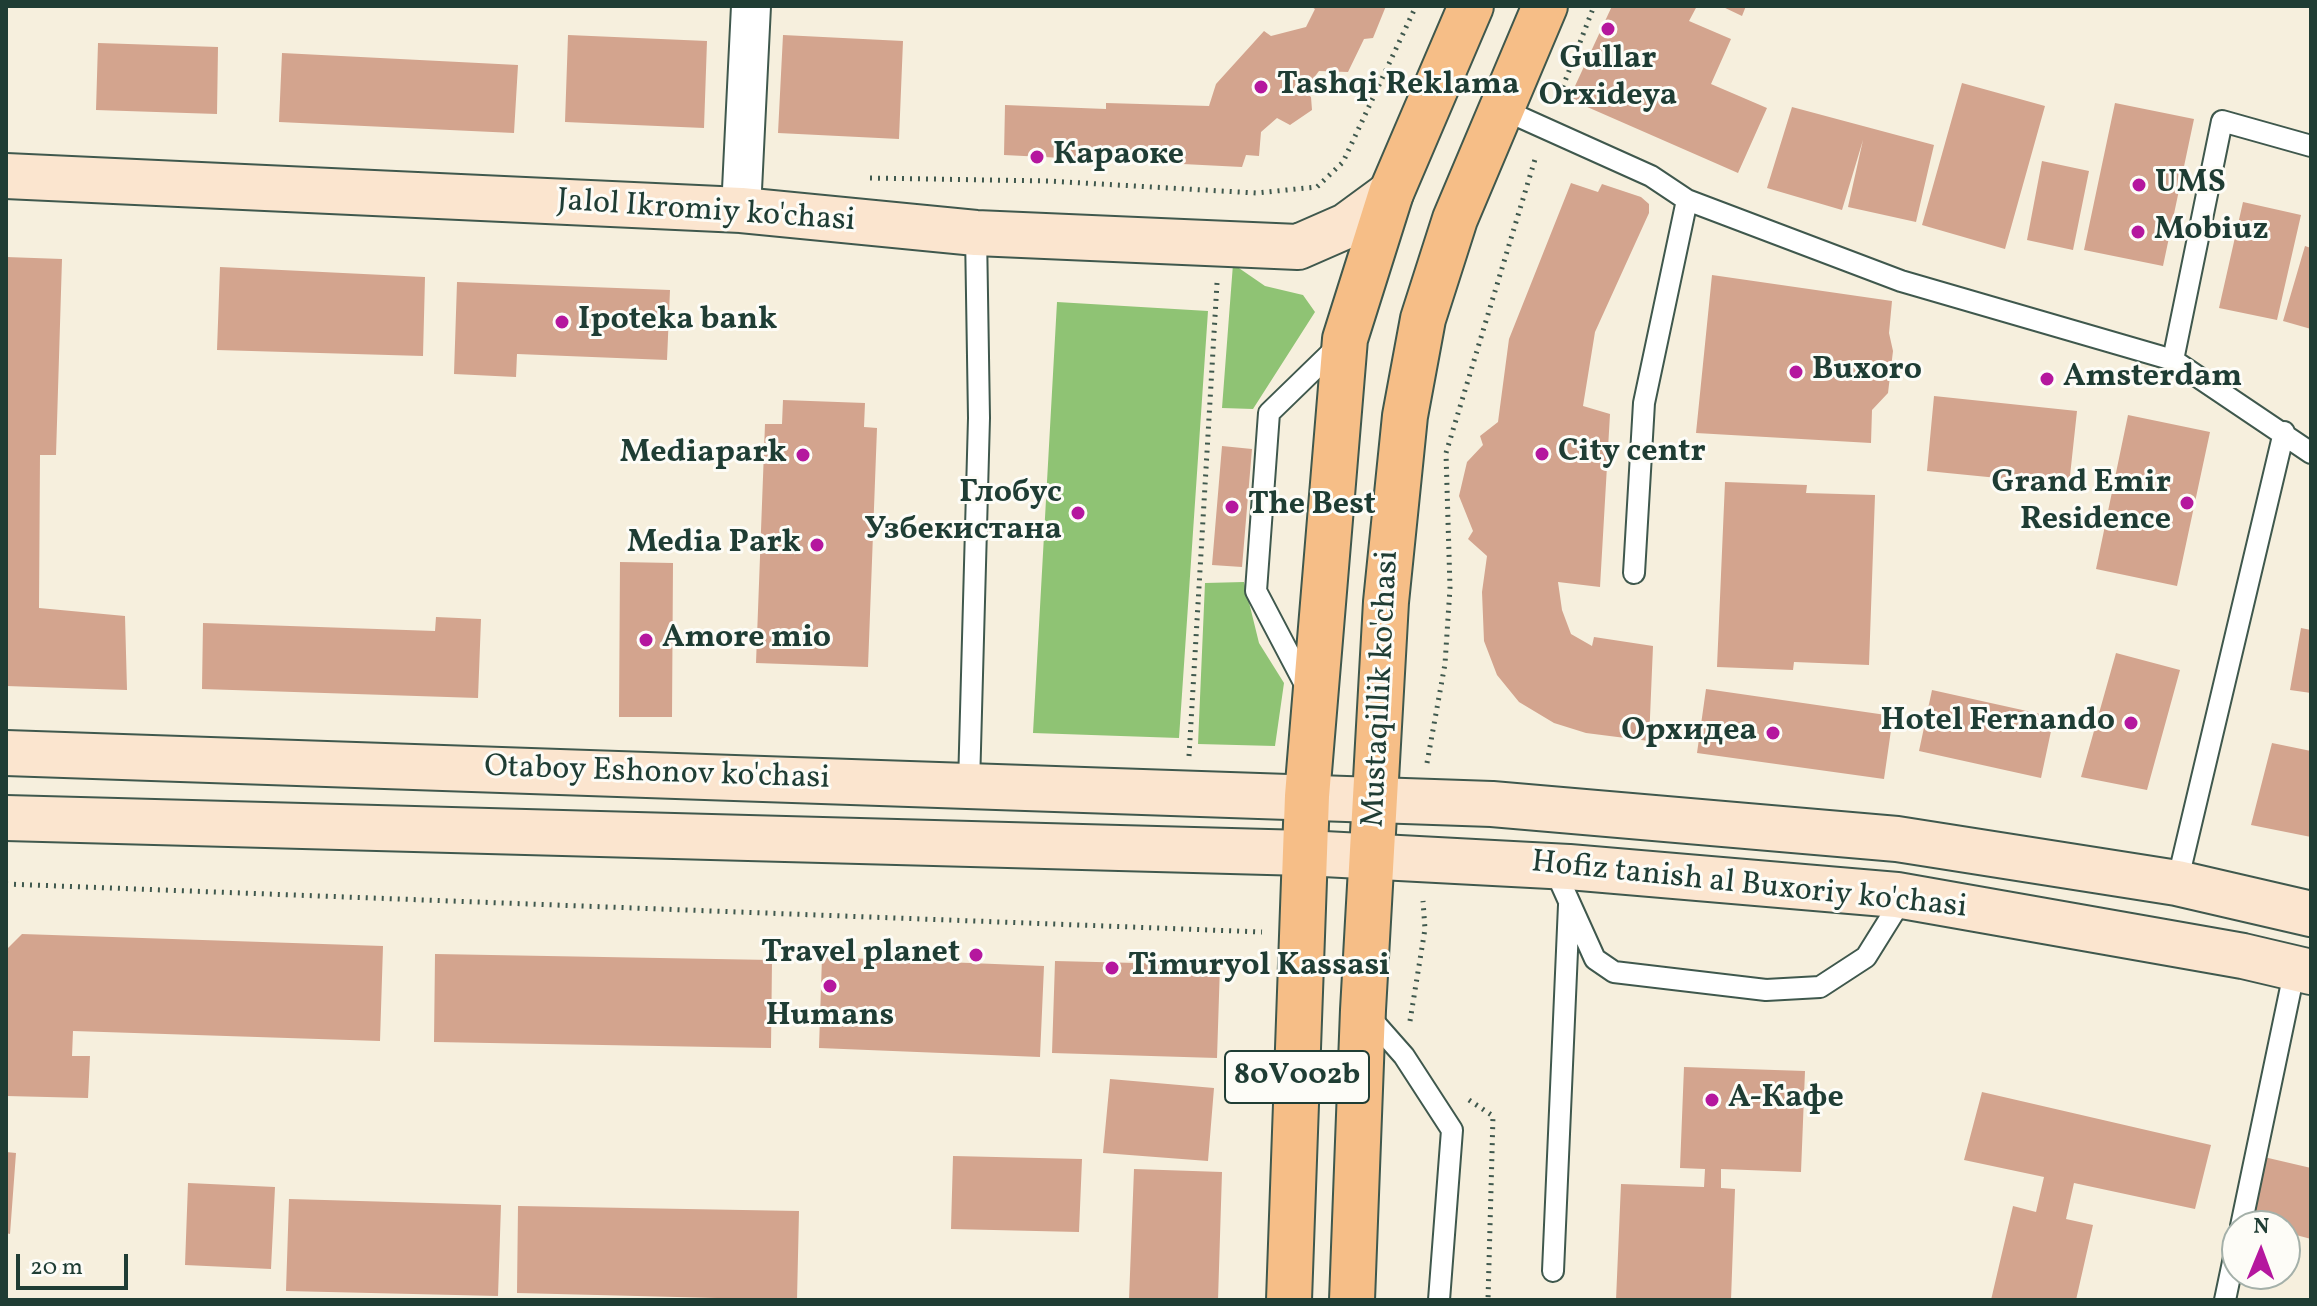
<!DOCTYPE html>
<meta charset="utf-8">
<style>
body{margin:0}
#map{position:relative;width:2317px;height:1306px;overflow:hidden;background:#f6efdd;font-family:Vollkorn,serif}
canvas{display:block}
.frame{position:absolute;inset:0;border:8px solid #1f3d34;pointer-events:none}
.north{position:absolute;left:2221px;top:1210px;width:80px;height:80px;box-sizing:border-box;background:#fdfcf7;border:2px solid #a4b0a9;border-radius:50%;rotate:1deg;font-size:22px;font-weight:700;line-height:32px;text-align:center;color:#1f3d34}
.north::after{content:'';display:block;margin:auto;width:28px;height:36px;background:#b5179e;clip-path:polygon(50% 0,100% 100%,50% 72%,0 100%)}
.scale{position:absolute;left:16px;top:1254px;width:112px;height:36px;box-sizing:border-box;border:4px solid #1f3d34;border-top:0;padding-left:10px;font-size:24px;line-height:28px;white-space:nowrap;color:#1f3d34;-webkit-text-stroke:6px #fdfcf7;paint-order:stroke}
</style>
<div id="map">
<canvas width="2317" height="1306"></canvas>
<div class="frame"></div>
<div class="north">N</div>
<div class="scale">20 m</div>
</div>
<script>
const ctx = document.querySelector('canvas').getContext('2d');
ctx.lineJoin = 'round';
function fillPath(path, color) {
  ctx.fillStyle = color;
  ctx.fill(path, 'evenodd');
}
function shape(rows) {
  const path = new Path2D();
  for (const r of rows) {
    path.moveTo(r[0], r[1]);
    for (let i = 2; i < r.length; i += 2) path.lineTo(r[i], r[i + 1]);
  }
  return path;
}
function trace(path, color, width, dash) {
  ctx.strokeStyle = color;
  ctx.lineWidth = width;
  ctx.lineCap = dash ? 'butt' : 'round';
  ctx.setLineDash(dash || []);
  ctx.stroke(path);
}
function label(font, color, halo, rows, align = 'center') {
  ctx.font = font + ' Vollkorn,serif';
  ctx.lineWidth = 6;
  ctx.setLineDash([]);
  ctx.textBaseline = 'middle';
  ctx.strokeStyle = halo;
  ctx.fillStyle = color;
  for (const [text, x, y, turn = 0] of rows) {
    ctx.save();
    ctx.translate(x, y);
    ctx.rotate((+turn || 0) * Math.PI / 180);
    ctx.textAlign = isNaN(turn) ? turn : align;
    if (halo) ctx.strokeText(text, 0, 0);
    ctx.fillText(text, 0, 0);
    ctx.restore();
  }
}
const green = shape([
 [1233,264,1265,286,1303,295,1315,312,1253,409,1222,408],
 [1057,302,1208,311,1179,738,1033,733],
 [1244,582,1259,643,1284,683,1275,746,1198,744,1205,583]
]);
const building = shape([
 [1310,6,1386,6,1373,38,1364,39,1348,72,1319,71,1304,91,1311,97,1312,110,1290,125,1277,118,1261,132,1259,156,1246,155,1242,167,1004,155,1005,105,1106,109,1106,103,1209,106,1216,84,1264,31,1271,36,1306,27,1315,9],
 [1612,6,1697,6,1689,21,1731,39,1711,84,1767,108,1738,173,1569,99],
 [1721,6,1746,6,1742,16],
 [568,35,707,41,704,128,565,122],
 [783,35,903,41,899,139,778,133],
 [98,43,218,47,217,114,96,110],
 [282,53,518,65,514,133,279,122],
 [1962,83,2045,106,2005,249,1922,225],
 [2115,103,2194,119,2163,266,2084,250],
 [1792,107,1934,145,1916,222,1848,207,1863,140,1842,210,1767,188],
 [2042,161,2089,171,2073,250,2027,240],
 [1571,183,1598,192,1602,184,1641,197,1649,204,1649,213,1595,332,1583,406,1610,414,1600,587,1558,582,1562,610,1571,634,1592,646,1594,637,1653,646,1649,741,1586,733,1554,723,1519,702,1497,675,1484,641,1482,592,1487,556,1468,539,1473,531,1459,496,1467,462,1483,445,1480,436,1498,422,1509,339],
 [2243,202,2301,215,2277,320,2219,308],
 [2305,246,2311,248,2311,329,2283,321],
 [6,257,62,259,56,455,40,455,39,608,125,616,127,690,6,686],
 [220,267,425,277,423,356,217,350],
 [1712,275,1892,301,1889,333,1893,351,1888,393,1872,410,1871,443,1696,433],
 [457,282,670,290,667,360,517,354,516,377,454,374],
 [1934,396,2077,411,2069,485,1927,471],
 [783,400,865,403,864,427,877,428,868,667,756,663,765,424,782,424],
 [2128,415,2210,432,2177,586,2096,569],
 [1222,446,1252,449,1242,567,1212,565],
 [1725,482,1807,485,1806,493,1875,495,1869,665,1794,662,1793,670,1717,667],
 [620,562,673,563,672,717,619,717],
 [436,617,481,619,478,698,202,689,203,623,435,631],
 [2301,628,2311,630,2311,693,2290,690],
 [2116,653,2180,670,2147,790,2081,777],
 [1706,689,1893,716,1884,779,1697,753],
 [1932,690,2054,717,2041,778,1919,751],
 [2272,743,2311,751,2311,837,2251,825],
 [22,934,383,946,380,1041,73,1031,72,1056,90,1056,88,1098,6,1096,6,950],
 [435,954,772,960,771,1048,434,1042],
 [822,957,1044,966,1040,1057,819,1048],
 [1055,961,1220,965,1217,1058,1052,1053],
 [1684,1067,1805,1071,1801,1172,1721,1169,1721,1188,1735,1189,1731,1300,1616,1300,1621,1184,1704,1187,1705,1169,1680,1168],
 [1110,1079,1214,1088,1208,1161,1103,1153],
 [1982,1092,2211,1145,2195,1209,2074,1183,2066,1219,2093,1225,2076,1300,1991,1300,2013,1206,2036,1212,2044,1177,1964,1160],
 [6,1152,16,1153,10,1234,6,1233],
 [953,1156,1082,1159,1079,1232,951,1229],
 [2264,1157,2311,1168,2311,1239,2285,1232,2285,1226,2248,1224],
 [1134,1169,1222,1172,1218,1300,1129,1300],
 [188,1183,275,1187,271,1269,185,1265],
 [289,1199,501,1205,498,1296,286,1291],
 [518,1206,799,1211,797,1300,517,1293]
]);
const path = shape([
 [1557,102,1594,6],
 [870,178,1048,181,1256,193,1317,187,1343,162,1416,6],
 [1189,756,1217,283],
 [1427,763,1445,664,1450,588,1446,453,1536,156],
 [6,884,1262,932],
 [1410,1021,1425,929,1423,901],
 [1469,1100,1493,1116,1488,1300]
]);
const lane = shape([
 [1502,109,1651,176,1687,200,1901,281,2173,360,2311,453],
 [2173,360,2222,121,2311,146],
 [1634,573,1644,403,1687,200],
 [1308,690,1256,591,1269,413,1339,345],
 [969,785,979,418,976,233],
 [1553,866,1595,959,1614,972,1766,990,1820,987,1866,957,1904,896],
 [2177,883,2284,432],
 [1366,1013,1404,1056,1452,1130,1439,1300],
 [2241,1226,2295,968],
 [1553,1271,1569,905],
 [2225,1300,2237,1243]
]);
const street = shape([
 [741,210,751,6]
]);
const secondary = shape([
 [6,176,741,210,976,233,1298,247,1346,226,1391,193],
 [6,753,1492,804,1897,839,2177,883,2311,914],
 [6,818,1305,853,1569,867,1897,895,2243,956,2311,972]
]);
const primary = shape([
 [1289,1300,1307,796,1345,339,1391,193,1471,6],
 [1352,1300,1363,1010,1386,602,1405,416,1423,319,1455,219,1545,6]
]);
const markers = [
 [1608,29,8,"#b5179e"],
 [1261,87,8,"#b5179e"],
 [1037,157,8,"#b5179e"],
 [2139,185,8,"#b5179e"],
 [2138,232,8,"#b5179e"],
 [562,322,8,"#b5179e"],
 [1796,372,8,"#b5179e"],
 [2047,379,8,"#b5179e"],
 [1542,454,8,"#b5179e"],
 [803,455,8,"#b5179e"],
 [2187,503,8,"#b5179e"],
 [1232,507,8,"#b5179e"],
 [1078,513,8,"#b5179e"],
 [817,545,8,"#b5179e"],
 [646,640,8,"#b5179e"],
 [2131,723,8,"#b5179e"],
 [1773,733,8,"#b5179e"],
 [976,955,8,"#b5179e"],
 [1112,968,8,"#b5179e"],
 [830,986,8,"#b5179e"],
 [1712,1100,8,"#b5179e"]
];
const shields = [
 [1297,1077,144]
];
const shieldNames = [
 ["80V002b",1297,1077]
];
const poiNames = [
 ["Gullar",1608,61,"center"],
 ["Orxideya",1608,98,"center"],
 ["Tashqi Reklama",1277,87],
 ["Караоке",1053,157],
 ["UMS",2155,185],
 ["Mobiuz",2154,232],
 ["Ipoteka bank",578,322],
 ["Buxoro",1812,372],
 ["Amsterdam",2063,379],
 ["City centr",1558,454],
 ["Mediapark",787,455,"right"],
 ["Grand Emir",2171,485,"right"],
 ["Residence",2171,522,"right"],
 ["Глобус",1062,495,"right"],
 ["Узбекистана",1062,532,"right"],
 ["The Best",1248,507],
 ["Media Park",801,545,"right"],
 ["Amore mio",662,640],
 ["Hotel Fernando",2115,723,"right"],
 ["Орхидеа",1757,733,"right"],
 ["Travel planet",960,955,"right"],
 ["Timuryol Kassasi",1128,968],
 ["Humans",830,1018,"center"],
 ["А-Кафе",1728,1100]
];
const streetNames = [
 ["Jalol Ikromiy ko'chasi",706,213,4],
 ["Mustaqillik ko'chasi",1383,689,-87],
 ["Otaboy Eshonov ko'chasi",657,775,2],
 ["Hofiz tanish al Buxoriy ko'chasi",1749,887,6]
];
fillPath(green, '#8fc374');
fillPath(building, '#d3a48e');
trace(lane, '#3f584d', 24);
trace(street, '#3f584d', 42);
trace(secondary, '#3f584d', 48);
trace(primary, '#3f584d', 48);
trace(path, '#3f584d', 5, [2, 6]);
trace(lane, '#fff', 20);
trace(street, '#fff', 38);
trace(secondary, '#fbe5cf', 44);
trace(primary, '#f6be87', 44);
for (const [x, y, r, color] of markers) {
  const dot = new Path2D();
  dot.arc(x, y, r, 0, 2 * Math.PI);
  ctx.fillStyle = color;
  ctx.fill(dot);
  trace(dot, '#fdfcf7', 3);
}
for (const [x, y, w] of shields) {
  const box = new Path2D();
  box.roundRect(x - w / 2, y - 26, w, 52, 6);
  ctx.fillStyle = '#fdfcf7';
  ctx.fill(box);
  trace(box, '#1f3d34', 2);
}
label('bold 30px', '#1f3d34', null, shieldNames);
label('bold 32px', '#1f3d34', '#fdfcf7', poiNames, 'left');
label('32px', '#1f3d34', '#fdfcf7', streetNames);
</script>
